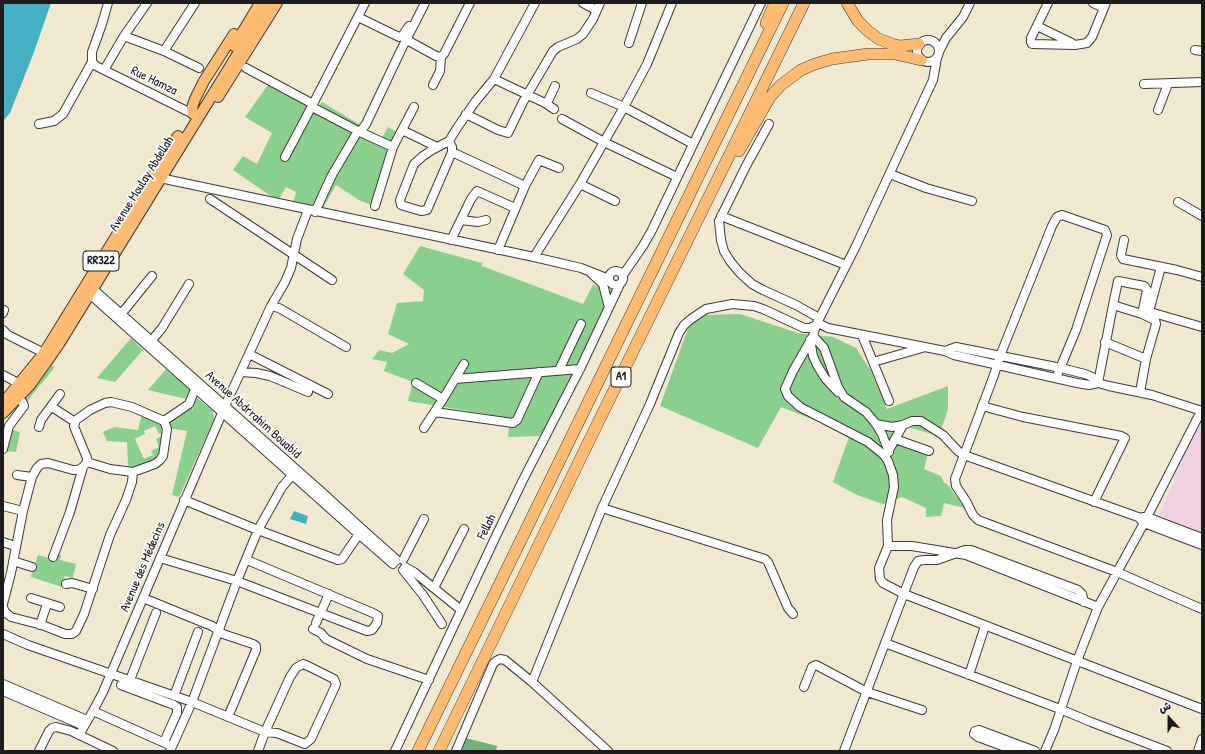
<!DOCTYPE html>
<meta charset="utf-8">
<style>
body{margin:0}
#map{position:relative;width:1205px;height:754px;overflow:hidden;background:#f0e9cf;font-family:"Patrick Hand","Playpen Sans Arabic",sans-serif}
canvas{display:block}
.frame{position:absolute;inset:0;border:4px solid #1c1c1c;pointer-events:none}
.north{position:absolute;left:1149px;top:698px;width:40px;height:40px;-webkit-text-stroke:3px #fff;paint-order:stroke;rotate:339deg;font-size:11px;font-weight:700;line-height:16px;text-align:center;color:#1c1c1c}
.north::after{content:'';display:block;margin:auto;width:14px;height:18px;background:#1c1c1c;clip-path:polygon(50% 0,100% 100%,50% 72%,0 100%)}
</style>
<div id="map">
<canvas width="1205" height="754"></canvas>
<div class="frame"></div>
<div class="north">ش</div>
</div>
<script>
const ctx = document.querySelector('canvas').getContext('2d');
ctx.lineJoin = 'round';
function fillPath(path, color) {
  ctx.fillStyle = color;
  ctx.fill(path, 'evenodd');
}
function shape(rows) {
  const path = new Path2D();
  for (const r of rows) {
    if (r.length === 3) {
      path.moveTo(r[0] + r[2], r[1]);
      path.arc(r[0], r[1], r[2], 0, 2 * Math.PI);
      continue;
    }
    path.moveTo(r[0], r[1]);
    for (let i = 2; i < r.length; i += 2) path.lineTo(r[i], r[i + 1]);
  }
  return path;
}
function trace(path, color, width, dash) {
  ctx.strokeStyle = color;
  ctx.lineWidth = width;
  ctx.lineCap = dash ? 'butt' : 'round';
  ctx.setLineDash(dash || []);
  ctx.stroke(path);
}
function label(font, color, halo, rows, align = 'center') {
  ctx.font = font + ' "Patrick Hand",sans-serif';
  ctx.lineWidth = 3.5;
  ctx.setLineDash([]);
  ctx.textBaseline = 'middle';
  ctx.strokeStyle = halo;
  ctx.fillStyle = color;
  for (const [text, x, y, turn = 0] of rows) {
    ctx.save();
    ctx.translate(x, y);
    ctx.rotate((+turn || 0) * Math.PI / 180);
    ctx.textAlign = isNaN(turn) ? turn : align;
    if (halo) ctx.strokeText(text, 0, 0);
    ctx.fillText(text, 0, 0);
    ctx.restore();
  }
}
const built = shape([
 [1197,426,1202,428,1202,533,1159,515]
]);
const green = shape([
 [268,85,318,107,322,102,382,138,388,127,403,136,393,151,378,208,359,200,336,185,323,208,293,203,296,192,286,187,278,201,233,170,243,156,257,164,272,133,245,117],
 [420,246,482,263,482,266,583,304,593,285,616,291,543,436,508,437,510,418,408,401,413,382,384,371,387,362,372,359,379,350,392,353,409,344,388,334,397,303,423,301,424,290,403,274],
 [740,314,798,333,833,337,856,348,871,371,887,409,948,386,948,409,939,436,904,426,902,440,929,450,924,469,941,476,944,483,947,484,965,508,944,503,941,516,926,517,926,508,902,497,883,504,857,495,833,482,850,434,781,407,758,448,660,406,690,323,704,315],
 [131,338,143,350,115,382,97,378],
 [60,348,62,350,52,366,55,367,5,428,20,432,16,452,3,451,4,428,26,400,24,396],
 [166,369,190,390,186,399,148,390],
 [196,397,213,411,214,419,179,497,172,495,187,431,169,428,169,420,188,407,192,408,192,411],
 [142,414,161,422,162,433,159,434,155,426,144,431,145,434,135,439,144,459,153,455,151,451,159,447,156,439,162,436,159,456,156,460,146,464,133,467,128,466,127,442,107,441,103,432,114,427,138,430],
 [50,553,61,555,60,560,76,564,73,578,65,576,62,587,31,577,38,555,49,558]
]);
const forest = shape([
 [458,736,497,746,496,751,451,751]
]);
const water = shape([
 [3,3,51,3,34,52,10,113,3,121],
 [294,511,308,516,306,524,290,519]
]);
const minor = shape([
 [108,3,102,24,92,52,92,62,96,66,193,114],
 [583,3,596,10],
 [1048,3,1031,38,1031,42,1032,44,1075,45,1087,43,1092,37,1106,3],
 [1093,3,1104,8],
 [358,17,399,37,402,36,409,26],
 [1037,26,1072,43],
 [124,36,164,51,199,68],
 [928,51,11],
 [407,40,436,56,441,57],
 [629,43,642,3],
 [940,50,946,38,963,17,970,3],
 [1195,50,1202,51],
 [164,51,195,3],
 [246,68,313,104,285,157],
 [104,70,124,36,147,3],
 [494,79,545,103,548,101,555,86],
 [1144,84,1202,82],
 [433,85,440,71,441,57,444,54,470,3],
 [591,93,624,107,693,144],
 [545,103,554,109],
 [313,104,365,3],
 [312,107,360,132,366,124,401,50,425,3],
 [1158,110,1168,84],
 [466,114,498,130,508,133,523,102,553,51,558,47,577,39,583,34,593,19,600,3],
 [562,119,604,142,677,177],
 [39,124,54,121,63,114,92,62],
 [769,124,746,166,719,221,721,240,724,251,730,261,739,272,752,284,763,290,796,305,819,318],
 [402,130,437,147],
 [360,132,393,147],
 [449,141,452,147,452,152,427,210,421,211,401,205,400,200,414,164,423,156,432,150,449,141,457,128,475,102,494,79,535,3],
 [452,152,525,186,498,250],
 [890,174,926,188,972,201],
 [160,178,534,257,581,268,609,279],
 [580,184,615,201],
 [525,186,539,160,559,168],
 [210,199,332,280],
 [1178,202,1202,216],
 [375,206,393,147,414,107],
 [315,212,332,175,358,131],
 [721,216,846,265],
 [461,220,478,222,486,220],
 [451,240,471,199,477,191,515,208],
 [1124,240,1121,255,1123,259,1177,270,1202,277],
 [534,257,580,184,624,107,647,64,672,3],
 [1161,267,1150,308,1150,312,1202,327],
 [616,278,7],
 [592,274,603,284,608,304],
 [623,275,643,246,652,230,761,3],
 [93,289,297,470,323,493,362,529,397,560],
 [93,297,354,530,393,564],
 [1113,305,1118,281,1144,286,1147,290,1142,314],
 [271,306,285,282,291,268,297,239,308,210],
 [3,313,4,310],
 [118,318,152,276],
 [818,323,828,328,945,351,954,355,1077,383,1089,385,1098,383],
 [816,325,813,336,793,371,785,389,788,396,800,407,868,442,884,455,888,461,893,475,894,487,887,520,888,546,879,568,880,579,883,583,904,594,1202,709],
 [3,330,8,335,44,353],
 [862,335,889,401],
 [813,336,824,348,838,387,844,397,866,412,876,424,882,434,889,452],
 [810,340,813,356,817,365,825,378,838,392],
 [1105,342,1146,359,1140,392],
 [148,345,162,328,189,284],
 [945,351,956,347,1061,368,1085,374,1092,377,1098,383,1109,386,1152,395,1202,411],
 [249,354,328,394],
 [873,362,922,348],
 [559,370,581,324],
 [241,372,256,373,270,376,308,392],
 [3,375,20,384],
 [1056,378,1076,330,1107,235,1105,230,1062,215,1057,217,1052,226,1000,356,994,375,955,479,956,486,966,501,973,515,978,520,1117,572,1202,609],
 [455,379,580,369],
 [416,383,443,399],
 [1098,383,1113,305,1142,314,1155,320,1156,324,1146,359],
 [982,406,1023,417,1121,436,1125,438,1094,502],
 [52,407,75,422],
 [435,412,513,423,517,420,539,372],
 [164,421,189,404,197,384],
 [876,424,892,427,903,425],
 [39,427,41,420,60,394],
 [424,428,443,399,464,364],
 [895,439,929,451],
 [3,449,9,426,24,406,23,403,18,397],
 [889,450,903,425,912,421,921,421,943,435,958,451,964,455,1138,517,1144,523,1202,545],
 [87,462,110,469,133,472],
 [17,475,32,477],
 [184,500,258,530,338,560,342,559,361,531],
 [3,506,23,511],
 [602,508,765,559,768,562,788,608,793,614],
 [1143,517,1147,517,1202,538],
 [3,542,15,546],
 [888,546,912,546,966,555,1098,607],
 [53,557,70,512,83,467],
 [160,558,237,581,367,631,372,630,377,623,378,616,373,613,247,560],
 [403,560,424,519],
 [13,561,32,567],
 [405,567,414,572,461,610],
 [403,570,423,595,442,624],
 [66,584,72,583,93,589],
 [434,588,464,529],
 [31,598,60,607],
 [143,598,212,626,223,634,253,644,256,646,256,650,228,717],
 [3,604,11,573,23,511,32,477,37,468,41,464,48,463,73,470,78,470,83,467,87,462,87,458,75,429,74,426,76,420,90,410,105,403,111,402,132,407,164,421,167,429,163,456,160,460,155,464,133,472,132,482,126,500,110,535,84,614,76,631,72,634,65,634,42,625,11,617,5,612,3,607],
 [316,623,329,594],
 [40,625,47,604],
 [313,629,321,633,326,639,367,659,429,680],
 [3,634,28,645,192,702,265,732,277,733,305,744,311,739,334,689,336,684,334,679,308,666,303,664,296,668,290,677,265,732,258,751],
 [885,643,1060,709,1091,722,1167,751],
 [969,675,985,626],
 [130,680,156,613],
 [532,682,602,508,650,404,679,333,684,325,691,319,706,309,732,304,754,306,763,309,804,328,810,328,816,325,856,246,933,80,937,58],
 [3,684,87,720],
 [121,685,174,705,177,707,177,713,164,742],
 [804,687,812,667,816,665,867,692,922,710],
 [3,691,84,726],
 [174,696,198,632],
 [93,711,167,744],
 [79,735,93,711,103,692,225,406,271,306,279,308,346,347],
 [39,751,49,731,52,728,56,727,71,731,113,751],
 [170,751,192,702,237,581,258,530,282,487,296,471],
 [395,751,496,536,523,480,580,369,620,284],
 [456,751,493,664,496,661,500,659,505,660,532,682,608,751],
 [844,751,914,567,918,561,924,560,937,560,965,550,971,550,1078,590,1082,594,1084,602],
 [1016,751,978,737,974,734,975,731,979,730,1035,751],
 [1045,751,1054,730,1077,661,1098,607,1144,523,1198,417,1202,411],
 [1198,751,1202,739]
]);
const major = shape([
 [234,46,260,3],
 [218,97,277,3],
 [193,114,192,108,195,99,204,81,234,34],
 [3,403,44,353,178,136],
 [3,413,30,385,59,344,269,3]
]);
const highway = shape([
 [847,3,858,21,868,31,879,39,892,44,900,46,919,44],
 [766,23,775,3],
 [739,151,770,97,781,85,801,70,815,64,832,59,868,54,895,54,921,60],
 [418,751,783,3],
 [439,751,589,441,804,3]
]);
const shields = [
 [101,261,36],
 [621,377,20]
];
const shieldNames = [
 ["RR322",101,261],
 ["A1",621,377]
];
const streetNames = [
 ["Rue Hamza",154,81,26],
 ["Avenue Moulay Abdellah",142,184,-58],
 ["Avenue Abdrrahim Bouabid",253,415,42],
 ["Fellah",487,527,-64],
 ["Avenue des Médecins",143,567,-67]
];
fillPath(built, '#f1d0e2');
fillPath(green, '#88d08b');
fillPath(forest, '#6eb277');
fillPath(water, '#45b0c3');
trace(minor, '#3c3b37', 10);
trace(major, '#3c3b37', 12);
trace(highway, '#3c3b37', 12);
trace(minor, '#fff', 8);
trace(major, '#febb71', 10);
trace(highway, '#febb71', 11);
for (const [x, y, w] of shields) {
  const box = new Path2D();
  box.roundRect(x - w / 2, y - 10, w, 20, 3);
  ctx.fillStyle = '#fff';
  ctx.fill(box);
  trace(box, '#1c1c1c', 1);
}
label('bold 12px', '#1c1c1c', null, shieldNames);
label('13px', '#1c1c1c', '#fff', streetNames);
</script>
